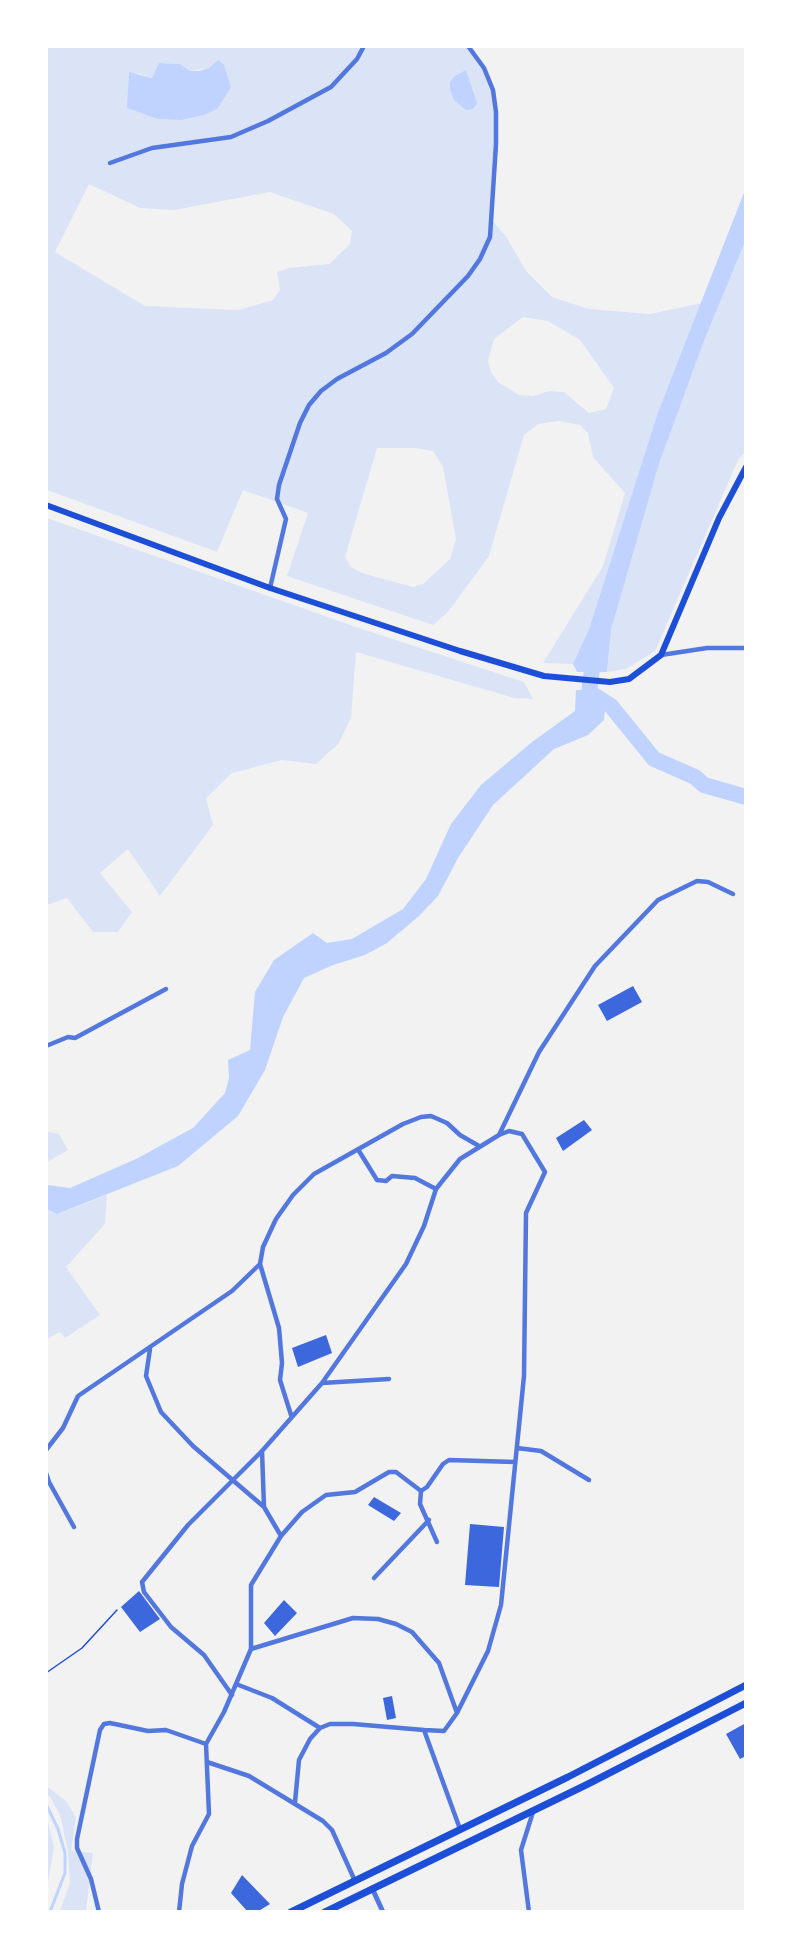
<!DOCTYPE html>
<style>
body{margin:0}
#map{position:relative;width:792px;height:1958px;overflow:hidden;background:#f2f2f2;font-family:Lora,serif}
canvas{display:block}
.frame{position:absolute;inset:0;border:48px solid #fff;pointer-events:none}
</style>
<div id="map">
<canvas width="792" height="1958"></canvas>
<div class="frame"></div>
</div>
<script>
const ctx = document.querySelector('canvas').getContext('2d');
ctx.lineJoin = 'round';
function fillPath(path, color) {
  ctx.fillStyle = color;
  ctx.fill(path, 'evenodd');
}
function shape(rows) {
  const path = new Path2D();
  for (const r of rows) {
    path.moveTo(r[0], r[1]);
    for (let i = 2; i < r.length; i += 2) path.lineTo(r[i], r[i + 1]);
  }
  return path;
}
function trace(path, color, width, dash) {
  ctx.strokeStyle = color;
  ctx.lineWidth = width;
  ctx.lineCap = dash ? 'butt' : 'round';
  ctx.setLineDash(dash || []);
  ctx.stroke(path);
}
const green = shape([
 [47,47,468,47,474,52,493,90,496,112,491,219,505,235,526,271,552,297,589,309,650,314,702,303,657,415,589,629,573,664,543,663,603,566,625,493,593,457,588,433,580,425,558,421,538,424,524,435,489,556,448,612,433,625,287,576,308,513,243,490,217,552,47,490],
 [159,63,180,64,190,71,209,68,127,108,137,73,153,78],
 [89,184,140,208,174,210,270,192,334,214,352,231,350,244,329,264,289,268,277,272,280,290,273,300,238,310,145,306,55,252],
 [523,317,548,321,580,340,614,388,606,409,589,413,564,392,549,391,533,396,519,395,498,382,491,372,488,360,494,339],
 [377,448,414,448,433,451,443,467,456,539,450,559,423,584,413,587,362,573,351,567,345,557],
 [745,242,745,452,738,460,655,651,626,669,607,672,611,630,659,464,704,341],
 [47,518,356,627,524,682,533,699,514,698,356,652,351,718,339,743,316,764,282,760,232,773,206,798,213,825,160,896,128,849,100,873,132,912,118,932,93,932,67,898,47,905],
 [47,1131,59,1134,68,1150,47,1162],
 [107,1195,105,1224,66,1267,100,1315,65,1338,60,1332,47,1339,47,1209,57,1214],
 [46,1782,49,1788,66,1801,76,1817,71,1851,93,1853,86,1911,60,1911,70,1883,68,1852,60,1815,49,1795,47,1801],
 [46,1815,54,1847,47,1888,46,1888]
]);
const water = shape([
 [218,60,224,65,231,87,217,109,204,115,181,120,158,119,127,108,129,72,152,78,159,63,180,64,190,71,199,71,209,68],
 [466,70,477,103,473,109,466,110,454,100,450,89,450,82,455,76],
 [745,190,745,242,704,341,659,464,611,630,607,672,577,672,573,664,589,629,657,415],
 [576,690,600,690,606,697,604,720,588,735,554,749,493,805,458,858,438,896,419,916,387,943,365,955,333,965,304,978,283,1017,265,1070,238,1116,178,1166,57,1214,47,1209,47,1185,70,1188,136,1159,193,1128,225,1093,229,1078,228,1060,250,1050,255,992,274,960,313,933,327,943,352,939,403,909,426,879,451,824,481,785,532,742,575,711]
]);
const stream = shape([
 [46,1804,58,1829,65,1853,65,1873,50,1912]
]);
const river = shape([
 [589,692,611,706,654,759,695,777,704,785,746,797],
 [587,712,594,652]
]);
const building = shape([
 [633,986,642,1002,607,1021,598,1005],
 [584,1120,592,1130,563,1151,556,1138],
 [326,1335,332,1353,298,1367,292,1348],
 [374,1497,401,1513,394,1521,368,1505],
 [470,1524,504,1527,499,1587,465,1585],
 [139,1591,160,1619,140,1632,121,1607],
 [284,1600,297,1613,275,1636,264,1623],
 [392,1696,396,1718,387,1720,383,1698],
 [746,1723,746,1756,740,1759,726,1734],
 [242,1875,270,1904,257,1912,248,1912,231,1893]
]);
const path = shape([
 [46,1673,82,1648,117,1610]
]);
const minor = shape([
 [110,163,152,148,231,137,268,121,331,87,357,59,364,46],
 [270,588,286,519,277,499,279,485,300,423,309,405,321,391,337,379,386,353,412,334,468,276,480,259,490,237,496,144,496,112,493,90,484,68,468,46],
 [661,655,707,648,746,648],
 [46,1046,68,1037,75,1038,166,989],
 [499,1135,539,1052,595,966,658,900,697,881,708,882,733,894],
 [359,1151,377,1180,386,1181,392,1176,415,1178,436,1189],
 [150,1349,146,1376,161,1412,193,1446,264,1507,281,1536,251,1585,251,1649,224,1712,206,1744,209,1814,192,1846,182,1884,179,1912],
 [322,1383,389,1379],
 [291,1415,280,1380,282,1363,279,1328,260,1264,263,1247,276,1219,293,1195,314,1174,403,1124,421,1117,431,1116,447,1123,460,1135,479,1146],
 [517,1448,541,1451,589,1480],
 [46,1450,63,1428,78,1396,232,1291,260,1264],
 [262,1451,264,1507],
 [46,1473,49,1482,74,1527],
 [421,1491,420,1504,437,1542],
 [281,1536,302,1512,326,1495,355,1492,389,1472,396,1472,421,1491,427,1487,443,1464,449,1460,515,1462],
 [374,1578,429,1520],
 [251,1649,353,1618,378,1619,396,1624,412,1632,439,1663,457,1713],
 [236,1684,272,1698,320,1728],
 [232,1695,204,1655,171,1627,144,1592,142,1582,188,1525,262,1451,322,1383,406,1264,424,1226,436,1189,460,1159,499,1135,509,1131,522,1134,545,1172,526,1213,524,1376,501,1605,488,1651,457,1713,444,1731,424,1730,460,1829],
 [207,1762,249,1776,323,1821,332,1830,355,1881],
 [295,1802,299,1760,310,1739,320,1728,330,1724,353,1724,424,1730],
 [99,1912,91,1879,77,1848,77,1839,100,1730,104,1724,110,1723,148,1731,166,1730,206,1744],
 [529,1912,521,1850,533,1812]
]);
const tertiary = shape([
 [372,1888,383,1912]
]);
const secondary = shape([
 [46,505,270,588,460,651,544,676,610,682,629,679,661,655,719,518,746,467]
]);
const primary = shape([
 [291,1912,568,1777,746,1685],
 [325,1912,588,1784,746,1703]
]);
fillPath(green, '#dbe4f7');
fillPath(water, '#bfd3fe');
trace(stream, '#bfd3fe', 3);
trace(river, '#bfd3fe', 16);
fillPath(building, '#3d67dc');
trace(path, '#1d4ed8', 1.5);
trace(minor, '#5277de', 4.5);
trace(tertiary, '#5277de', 5);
trace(secondary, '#1d4ed8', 6);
trace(primary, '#1d4ed8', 7);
</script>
